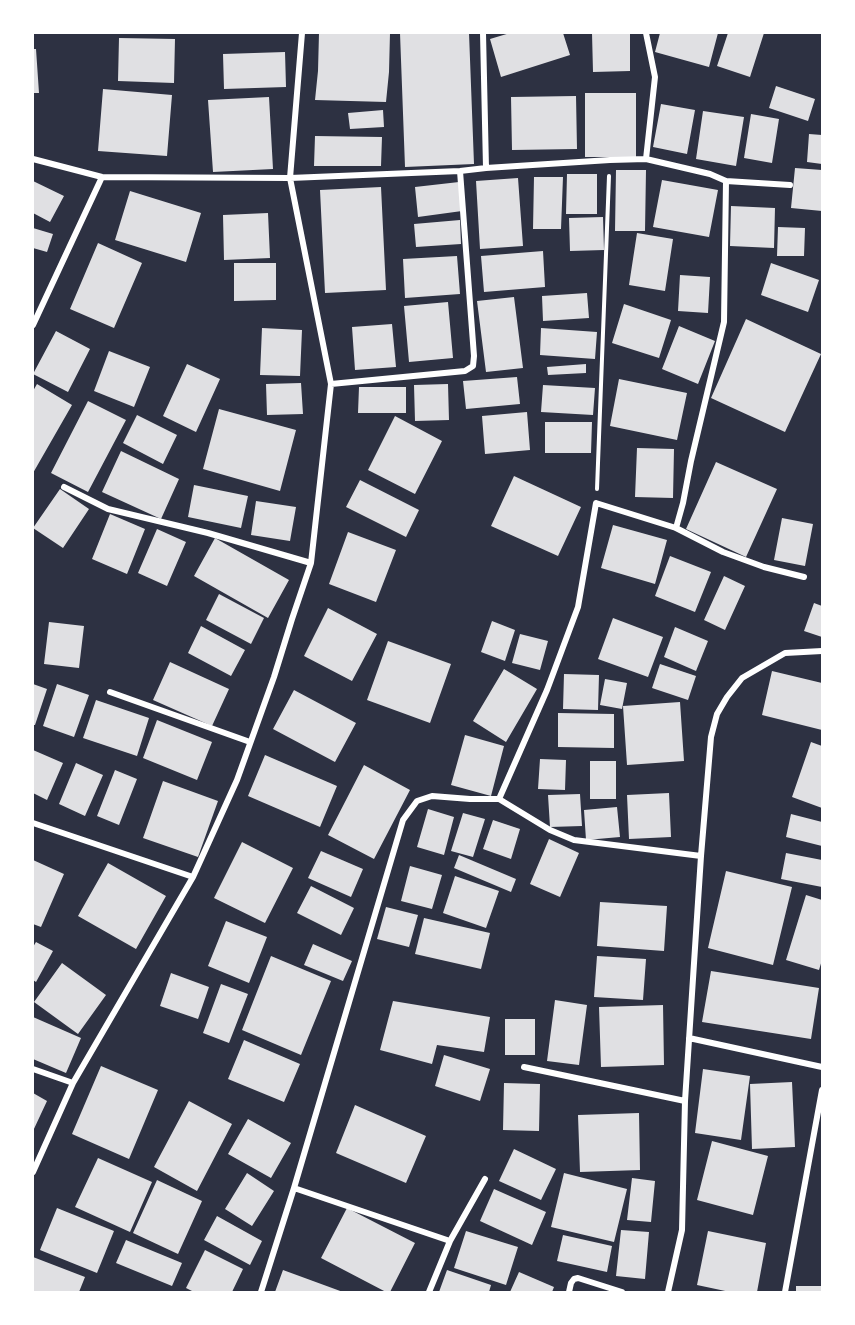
<!DOCTYPE html>
<style>
body{margin:0}
#map{position:relative;width:855px;height:1325px;overflow:hidden;background:#2d3142;font-family:"Sofia Sans Condensed",sans-serif}
canvas{display:block}
.frame{position:absolute;inset:0;border:34px solid #fff;pointer-events:none}
</style>
<div id="map">
<canvas width="855" height="1325"></canvas>
<div class="frame"></div>
</div>
<script>
const ctx = document.querySelector('canvas').getContext('2d');
ctx.lineJoin = 'round';
function fillPath(path, color) {
  ctx.fillStyle = color;
  ctx.fill(path, 'evenodd');
}
function shape(rows) {
  const path = new Path2D();
  for (const r of rows) {
    path.moveTo(r[0], r[1]);
    for (let i = 2; i < r.length; i += 2) path.lineTo(r[i], r[i + 1]);
  }
  return path;
}
function trace(path, color, width, dash) {
  ctx.strokeStyle = color;
  ctx.lineWidth = width;
  ctx.lineCap = dash ? 'butt' : 'round';
  ctx.setLineDash(dash || []);
  ctx.stroke(path);
}
const building = shape([
 [319,33,390,33,389,72,386,102,315,100,318,71],
 [400,33,469,33,474,164,405,167],
 [510,33,563,33,570,55,501,77,490,39],
 [592,33,630,33,630,71,593,72],
 [660,33,718,33,709,67,655,52],
 [728,33,764,33,750,77,717,66],
 [119,38,175,39,174,83,118,81],
 [33,49,36,49,39,93,33,93],
 [285,52,286,87,224,89,223,54],
 [776,86,815,99,808,121,769,108],
 [103,89,172,95,167,156,98,151],
 [585,93,636,93,636,157,585,157],
 [576,96,577,149,512,150,511,97],
 [269,97,273,169,213,172,208,100],
 [661,104,695,110,687,154,653,147],
 [383,110,384,127,350,129,348,113],
 [703,111,744,117,736,166,696,159],
 [751,114,779,119,772,163,744,158],
 [809,134,822,135,822,164,807,162],
 [315,136,382,137,381,166,314,166],
 [795,168,822,170,822,211,791,208],
 [616,170,646,170,645,231,615,231],
 [567,174,597,174,597,214,566,214],
 [534,177,563,177,561,229,533,229],
 [518,178,523,246,480,249,476,181],
 [662,180,718,190,709,237,653,227],
 [33,181,64,196,50,222,33,213],
 [459,182,462,211,418,217,415,187],
 [381,187,386,290,325,293,320,190],
 [130,191,201,213,186,262,115,240],
 [731,206,775,208,774,248,730,246],
 [268,213,270,258,224,260,223,215],
 [603,217,604,250,570,251,569,218],
 [460,220,461,244,416,247,414,224],
 [778,227,805,228,804,256,777,256],
 [33,228,53,234,47,252,33,248],
 [637,233,673,239,665,291,629,285],
 [98,243,142,263,114,328,70,309],
 [543,251,545,287,484,292,481,256],
 [457,256,460,294,405,298,403,259],
 [234,263,276,263,276,300,234,301],
 [771,263,819,280,808,312,761,295],
 [680,275,710,277,708,313,678,311],
 [587,293,589,318,543,321,542,296],
 [514,297,523,368,486,372,477,301],
 [448,302,453,358,409,362,404,306],
 [624,304,671,320,659,358,612,343],
 [746,319,821,354,785,432,711,398],
 [392,324,396,367,355,370,352,327],
 [679,326,715,341,698,384,662,369],
 [262,328,302,330,300,376,260,375],
 [541,328,597,332,595,359,540,355],
 [56,331,90,349,68,392,33,374],
 [109,351,150,367,134,407,94,391],
 [187,364,220,379,196,432,163,416],
 [586,364,586,373,548,375,547,367],
 [517,377,520,404,466,409,463,381],
 [619,379,687,393,677,440,610,426],
 [301,383,303,414,267,415,266,384],
 [37,384,72,405,33,473,33,391],
 [448,384,449,420,415,421,414,385],
 [543,385,595,388,593,415,541,412],
 [359,387,406,387,406,413,358,413],
 [88,401,126,420,88,492,51,473],
 [219,409,296,430,280,491,203,469],
 [527,412,530,450,485,454,482,416],
 [137,415,177,435,163,464,123,443],
 [395,416,442,441,415,494,368,470],
 [545,422,592,422,591,453,545,453],
 [637,448,674,449,673,498,635,497],
 [121,451,179,479,161,519,102,492],
 [716,462,777,489,746,557,686,529],
 [514,476,581,507,558,556,491,526],
 [360,480,419,510,406,537,346,507],
 [194,485,248,496,241,528,188,517],
 [60,489,89,509,63,548,33,528],
 [256,501,296,507,290,541,251,535],
 [110,514,145,529,127,574,92,559],
 [782,518,813,524,805,566,774,560],
 [613,525,667,540,655,584,601,568],
 [157,529,186,542,167,586,138,573],
 [348,532,396,550,376,602,329,584],
 [215,538,289,580,268,618,194,576],
 [670,556,711,572,695,612,655,596],
 [724,576,745,586,725,630,704,620],
 [219,594,264,618,251,644,206,620],
 [814,603,822,606,822,637,804,631],
 [328,608,377,634,352,681,304,656],
 [613,618,663,637,648,677,598,659],
 [492,621,515,630,505,661,481,652],
 [49,622,84,626,79,668,44,664],
 [201,626,245,650,231,676,188,653],
 [675,627,708,641,696,671,664,657],
 [520,634,548,641,540,670,512,663],
 [388,641,451,664,430,723,367,700],
 [170,662,229,689,212,726,153,700],
 [660,664,696,676,688,700,652,688],
 [504,669,537,689,506,742,473,721],
 [772,671,822,683,822,730,762,715],
 [564,674,599,675,598,710,563,709],
 [605,679,627,683,622,709,600,705],
 [33,684,47,689,35,725,33,725],
 [57,684,89,695,74,737,43,726],
 [294,690,356,723,335,762,273,729],
 [96,700,149,718,137,756,83,738],
 [680,702,684,761,627,765,623,706],
 [558,713,614,714,614,748,558,747],
 [157,720,212,742,197,780,143,758],
 [465,735,504,746,491,796,451,785],
 [811,742,822,746,822,808,792,797],
 [33,750,63,763,47,800,33,793],
 [265,755,337,786,320,827,248,796],
 [540,759,566,760,565,790,538,789],
 [590,761,616,761,616,799,590,799],
 [76,763,103,775,85,816,59,804],
 [364,765,410,790,374,859,328,835],
 [115,770,137,779,119,825,97,816],
 [163,781,218,801,198,857,143,838],
 [669,793,671,837,629,839,627,795],
 [580,794,582,826,550,827,548,795],
 [617,807,620,837,586,840,584,810],
 [428,809,454,817,444,855,417,847],
 [463,813,485,819,473,857,451,851],
 [791,814,822,822,822,846,786,837],
 [493,820,520,829,511,859,483,849],
 [549,839,579,853,560,897,530,884],
 [242,842,293,868,265,923,214,898],
 [321,851,363,869,351,897,308,878],
 [786,853,822,860,822,887,781,879],
 [459,855,516,879,511,892,454,868],
 [33,860,64,874,41,927,33,924],
 [108,863,166,896,136,949,78,916],
 [410,866,442,875,432,909,401,901],
 [726,871,792,887,773,965,708,948],
 [455,876,499,891,486,928,443,913],
 [311,886,354,908,341,935,297,913],
 [806,895,822,900,822,960,819,970,786,960],
 [600,902,667,906,664,951,597,946],
 [386,907,418,915,409,947,377,939],
 [424,918,490,933,481,969,415,954],
 [226,921,267,937,249,983,208,966],
 [36,942,53,951,36,982,33,980,33,947],
 [313,944,352,961,343,981,304,965],
 [271,956,331,981,301,1055,242,1030],
 [597,956,646,959,643,1000,594,997],
 [62,963,106,995,78,1034,34,1002],
 [711,971,819,988,811,1039,702,1022],
 [171,973,209,987,198,1019,160,1006],
 [221,984,248,994,229,1043,203,1033],
 [555,1000,587,1005,579,1065,547,1061],
 [393,1001,490,1017,484,1052,437,1045,432,1064,380,1050],
 [663,1005,664,1065,601,1067,599,1007],
 [33,1017,81,1038,66,1073,33,1059],
 [505,1019,535,1019,535,1055,505,1055],
 [244,1040,300,1064,284,1102,228,1079],
 [444,1055,490,1069,480,1101,435,1086],
 [101,1066,158,1090,129,1159,72,1134],
 [703,1069,750,1076,741,1140,695,1133],
 [792,1082,795,1147,752,1149,750,1084],
 [504,1083,540,1084,539,1131,503,1130],
 [33,1093,47,1101,33,1131],
 [189,1101,232,1124,197,1191,154,1167],
 [355,1105,426,1136,406,1183,336,1153],
 [639,1113,640,1170,580,1172,578,1115],
 [248,1119,291,1143,271,1178,228,1154],
 [712,1141,768,1156,753,1215,697,1200],
 [514,1149,556,1169,541,1200,499,1181],
 [98,1158,152,1182,130,1232,75,1207],
 [247,1173,274,1191,252,1226,225,1209],
 [564,1173,627,1189,614,1242,551,1227],
 [632,1178,655,1181,651,1222,627,1220],
 [157,1180,202,1201,178,1254,133,1233],
 [494,1189,546,1212,532,1245,480,1221],
 [57,1208,114,1231,97,1273,40,1250],
 [347,1208,415,1243,390,1292,386,1292,321,1258],
 [217,1216,262,1241,250,1265,204,1240],
 [621,1230,649,1232,645,1279,616,1276],
 [466,1231,518,1247,506,1285,454,1268],
 [708,1231,766,1243,757,1292,730,1292,697,1285],
 [563,1235,612,1246,607,1272,557,1261],
 [126,1240,182,1263,172,1286,116,1263],
 [205,1250,243,1269,232,1292,194,1292,186,1288],
 [33,1257,85,1277,79,1292,33,1292],
 [283,1270,343,1292,275,1292],
 [447,1270,491,1285,489,1292,439,1292],
 [519,1272,554,1287,552,1292,510,1292],
 [796,1286,822,1286,822,1292,796,1292]
]);
const path = shape([
 [597,489,609,176]
]);
const minor = shape([
 [483,33,486,168],
 [33,159,102,177,290,178,460,171,486,168,610,160,646,159,710,174,726,181,724,322,691,461,683,503,676,528],
 [646,159,655,77,646,33],
 [726,181,790,185],
 [33,325,102,177],
 [331,384,465,371,473,366,474,356,460,171],
 [64,487,108,509,208,533,311,563],
 [110,692,250,742],
 [499,799,547,690,578,607,596,503,676,528,723,552,764,567,804,577],
 [499,799,550,830,574,840,701,856],
 [33,823,193,877],
 [689,1038,822,1067],
 [524,1067,685,1101],
 [33,1069,73,1083],
 [33,1172,73,1083,193,877,237,780,274,677,292,619,311,563,331,384,290,178,302,33],
 [294,1188,450,1241],
 [261,1292,294,1188,403,820,417,801,432,796,470,799,499,799],
 [429,1292,450,1241,485,1179],
 [569,1292,571,1283,574,1279,578,1278,622,1292],
 [668,1292,682,1230,685,1101,701,856,711,737,717,714,727,697,742,678,785,653,822,651],
 [785,1292,822,1090]
]);
fillPath(building, '#e0e0e3');
trace(path, '#fff', 4);
trace(minor, '#fff', 6);
</script>
